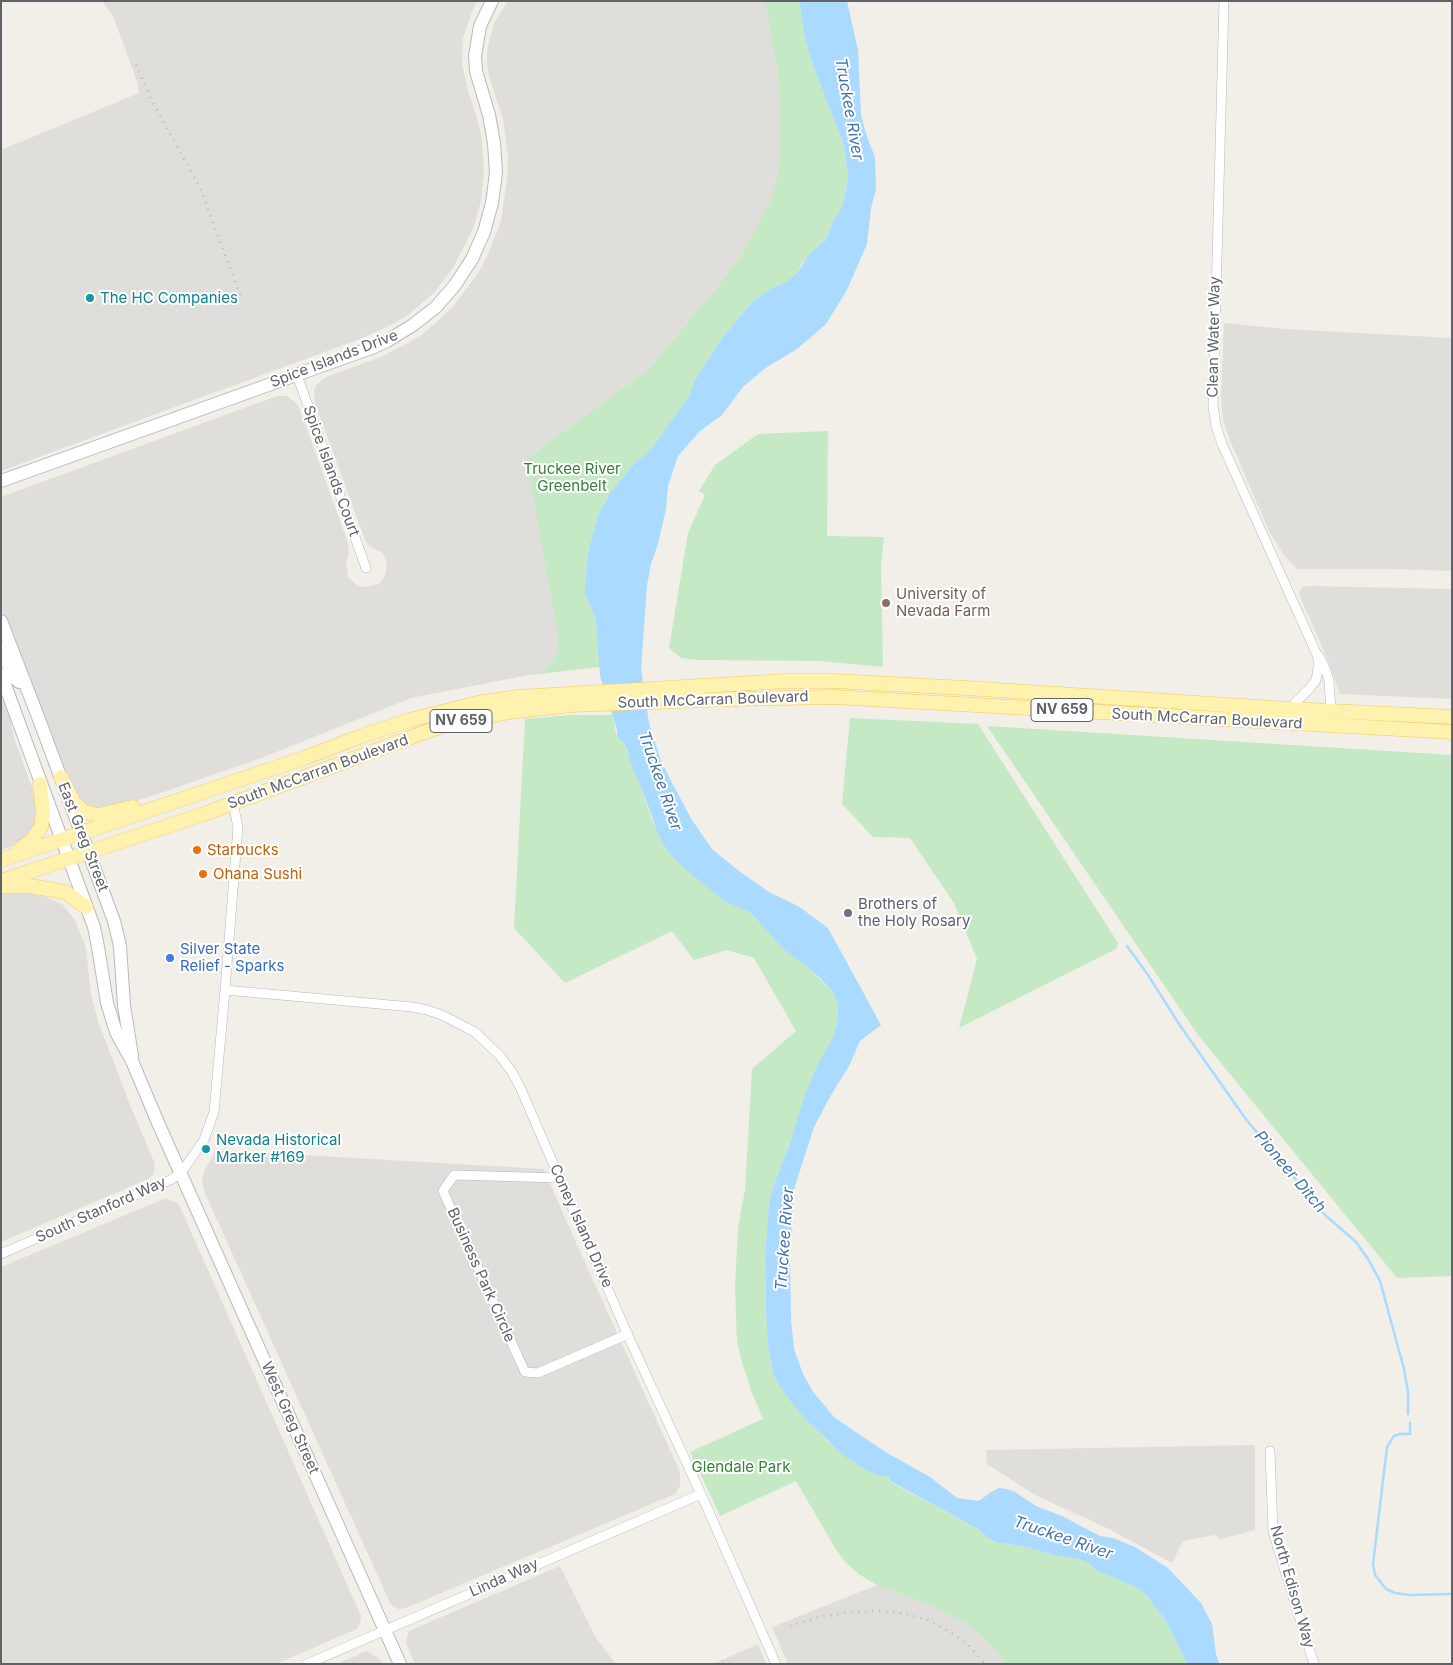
<!DOCTYPE html>
<style>
body{margin:0}
#map{position:relative;width:1453px;height:1665px;overflow:hidden;background:#f1efe8;font-family:Inter,sans-serif}
canvas{display:block}
.frame{position:absolute;inset:0;border:2px solid #5f6368;pointer-events:none}
</style>
<div id="map">
<canvas width="1453" height="1665"></canvas>
<div class="frame"></div>
</div>
<script>
const ctx = document.querySelector('canvas').getContext('2d');
ctx.lineJoin = 'round';
function fillPath(path, color) {
  ctx.fillStyle = color;
  ctx.fill(path, 'evenodd');
}
function shape(rows) {
  const path = new Path2D();
  for (const r of rows) {
    path.moveTo(r[0], r[1]);
    for (let i = 2; i < r.length; i += 2) path.lineTo(r[i], r[i + 1]);
  }
  return path;
}
function trace(path, color, width, dash) {
  ctx.strokeStyle = color;
  ctx.lineWidth = width;
  ctx.lineCap = dash ? 'butt' : 'round';
  ctx.setLineDash(dash || []);
  ctx.stroke(path);
}
function label(font, color, halo, rows, align = 'center') {
  ctx.font = font + ' Inter,sans-serif';
  ctx.lineWidth = 4;
  ctx.setLineDash([]);
  ctx.textBaseline = 'middle';
  ctx.strokeStyle = halo;
  ctx.fillStyle = color;
  for (const [text, x, y, turn = 0] of rows) {
    ctx.save();
    ctx.translate(x, y);
    ctx.rotate((+turn || 0) * Math.PI / 180);
    ctx.textAlign = isNaN(turn) ? turn : align;
    if (halo) ctx.strokeText(text, 0, 0);
    ctx.fillText(text, 0, 0);
    ctx.restore();
  }
}
const industrial = shape([
 [102,1,477,1,471,14,463,38,462,63,467,87,478,121,482,140,484,173,481,201,473,229,453,268,434,293,408,315,393,324,360,339,1,471,1,150,139,93,137,81,113,16],
 [508,1,765,1,778,76,780,101,779,167,775,186,769,203,744,251,722,281,649,369,526,459,560,640,557,652,551,663,543,670,529,675,411,698,264,757,161,793,107,810,85,807,70,786,1,607,1,497,277,396,287,396,296,403,299,407,348,543,349,553,346,564,348,577,358,586,366,587,378,584,383,579,386,573,387,565,385,557,381,552,369,546,365,540,315,403,314,391,316,385,326,377,381,357,406,344,423,334,452,308,479,272,488,254,501,221,507,179,508,157,503,119,489,77,487,63,487,50,494,23],
 [1224,323,1284,329,1452,338,1452,571,1391,569,1297,569,1284,555,1269,531,1229,438,1223,419,1221,399],
 [1309,586,1452,589,1452,699,1340,694,1327,658,1301,599,1299,592,1303,587],
 [1,692,10,717,14,738,37,801,36,829,17,845,1,850],
 [9,893,28,893,46,897,62,904,75,920,86,948,91,995,98,1021,130,1105,155,1164,154,1173,150,1178,1,1242,1,895],
 [216,1150,544,1169,565,1218,680,1472,680,1486,675,1494,406,1608,398,1609,391,1605,204,1191,202,1181,204,1172],
 [166,1198,177,1203,181,1209,361,1616,360,1624,357,1629,276,1664,1,1664,1,1267],
 [1255,1445,1255,1530,1221,1539,1215,1535,1183,1541,1172,1563,1109,1529,1035,1495,987,1464,986,1450],
 [560,1566,596,1638,616,1664,415,1664,406,1643,408,1633,411,1630],
 [877,1585,925,1603,966,1623,983,1637,998,1653,1004,1664,788,1664,772,1627],
 [758,1644,766,1664,713,1664],
 [366,1651,380,1659,382,1664,337,1664]
]);
const green = shape([
 [765,1,799,1,804,33,810,57,844,146,848,177,845,197,840,211,833,221,826,239,802,263,797,273,786,282,772,288,752,302,719,342,694,382,690,395,652,448,631,467,610,493,604,503,599,513,589,548,585,583,585,594,593,612,596,622,600,667,529,675,543,670,551,663,557,652,559,640,526,459,649,369,722,281,744,251,769,203,775,186,779,167,780,103,778,76],
 [828,431,827,536,884,537,881,566,883,667,821,661,699,660,681,658,669,648,688,533,705,495,699,491,715,465,758,434],
 [570,715,612,715,617,737,624,743,656,830,669,853,725,902,750,912,784,950,801,961,833,992,838,1005,838,1020,834,1034,794,1131,776,1179,769,1203,765,1258,766,1311,770,1358,773,1374,780,1387,808,1422,820,1432,829,1443,880,1476,888,1476,892,1483,978,1529,986,1537,999,1543,1022,1546,1054,1555,1078,1559,1089,1563,1097,1570,1134,1586,1146,1595,1166,1621,1187,1664,1004,1664,998,1653,983,1637,966,1623,925,1603,877,1585,860,1575,845,1562,835,1548,796,1481,720,1516,690,1452,763,1419,752,1393,742,1362,737,1341,736,1318,735,1285,738,1228,745,1190,752,1069,796,1031,754,958,727,950,694,960,672,931,565,983,514,928,525,719],
 [850,718,978,724,1118,943,1116,949,959,1028,977,959,954,903,910,838,873,837,842,804],
 [987,726,1452,755,1452,1276,1397,1278,1198,1035]
]);
const water = shape([
 [799,1,847,1,858,50,861,115,867,137,875,157,876,189,871,208,867,244,847,290,826,324,797,349,764,369,742,388,722,415,700,431,678,456,668,486,666,509,658,544,651,564,647,585,641,669,649,723,660,758,672,783,692,820,712,849,739,871,769,892,798,906,828,928,881,1025,860,1041,849,1066,831,1095,814,1127,794,1189,790,1255,791,1320,794,1349,803,1374,814,1393,835,1418,887,1453,930,1477,957,1498,979,1501,991,1492,999,1488,1007,1489,1015,1492,1036,1506,1062,1516,1100,1536,1113,1538,1135,1547,1168,1568,1201,1603,1212,1624,1216,1654,1219,1664,1187,1664,1166,1621,1146,1595,1134,1586,1096,1570,1089,1563,1078,1559,1054,1555,1022,1546,999,1543,986,1537,978,1529,892,1482,888,1476,880,1476,868,1471,840,1453,820,1432,808,1422,792,1403,780,1387,773,1374,768,1345,766,1311,765,1258,769,1203,776,1179,790,1143,805,1095,818,1064,833,1037,838,1020,838,1005,833,992,820,978,801,962,784,950,750,912,725,902,690,873,669,853,664,845,656,830,652,816,629,758,627,749,624,743,617,737,617,730,600,676,596,622,593,612,585,594,585,583,589,548,599,513,610,493,631,467,652,448,690,395,694,382,719,342,752,302,772,288,786,282,797,273,808,256,826,239,833,221,840,211,845,197,848,177,844,146,810,57,804,33]
]);
const stream = shape([
 [1127,946,1148,975,1181,1027,1245,1118,1325,1215,1356,1242,1368,1259,1380,1281,1404,1369,1408,1392,1408,1414],
 [1410,1423,1410,1434,1400,1434,1394,1436,1387,1447,1373,1564,1375,1575,1386,1589,1395,1593,1409,1595,1452,1594]
]);
const street = shape([
 [1224,1,1213,406,1216,426,1222,444,1318,657,1318,669,1316,680,1309,689,1289,709],
 [297,375,366,568],
 [1319,656,1325,668,1329,681,1331,711],
 [225,990,412,1007,427,1010,442,1015,475,1032,500,1056,512,1072,520,1087,630,1340,701,1494,776,1664],
 [560,1178,454,1175,443,1191,525,1372,538,1373,628,1334],
 [1,1254,170,1180,181,1173,204,1140,214,1112,225,990,238,827,233,803],
 [1270,1451,1273,1532,1314,1664],
 [307,1664,701,1494]
]);
const secondary = shape([
 [1,481,374,347,387,341,413,325,436,307,455,285,472,259,484,232,492,203,496,173,494,143,489,115,476,71,475,56,480,26,492,1],
 [1,621,40,722,114,921,120,946,124,1005,132,1056],
 [1,648,13,677,19,682,24,682],
 [1,674,94,927,98,947,107,1003,116,1032,132,1061,159,1125,400,1664]
]);
const primary = shape([
 [61,777,74,803,84,812,99,815,133,807],
 [20,849,32,840,41,827,43,811,40,784],
 [1,860,307,757,362,736,410,720,478,703,518,697,785,681,834,681,966,688,1289,709,1452,717],
 [1,881,204,814,436,728,460,721,509,712,571,705,732,699,834,697,1452,732],
 [1,886,30,886,65,892,86,907]
]);
const rail = shape([
 [136,65,152,101,200,188,241,297],
 [790,1626,819,1617,851,1612,881,1611,907,1614,928,1620,950,1632,967,1644,985,1664],
 [716,1664,723,1661]
]);
const markers = [
 [90,298,5,"#0f9aa8"],
 [886,603,5,"#8d6e63"],
 [197,850,5,"#e8710a"],
 [203,874,5,"#e8710a"],
 [848,913,5,"#6b7280"],
 [170,958,5,"#3f7fe0"],
 [206,1149,5,"#0f9aa8"]
];
const shields = [
 [1062,710,62],
 [461,721,62]
];
const shieldNames = [
 ["NV 659",1062,710],
 ["NV 659",461,721]
];
const cultureNames = [
 ["The HC Companies",100,298],
 ["Nevada Historical",216,1140],
 ["Marker #169",216,1157]
];
const streetNames = [
 ["Clean Water Way",1214,337,-89],
 ["Spice Islands Drive",334,359,-21],
 ["Spice Islands Court",331,471,70],
 ["South McCarran Boulevard",713,700,-2],
 ["South McCarran Boulevard",1207,719,3],
 ["South McCarran Boulevard",318,772,-20],
 ["East Greg Street",83,837,69],
 ["South Stanford Way",101,1210,-24],
 ["Coney Island Drive",581,1226,66],
 ["Business Park Circle",481,1275,66],
 ["West Greg Street",290,1418,66],
 ["Linda Way",504,1578,-24],
 ["North Edison Way",1292,1587,74]
];
const parkNames = [
 ["Truckee River",572,469],
 ["Greenbelt",572,486],
 ["Glendale Park",741,1467]
];
const educationNames = [
 ["University of",896,594],
 ["Nevada Farm",896,611]
];
const foodNames = [
 ["Starbucks",207,850],
 ["Ohana Sushi",213,874]
];
const worshipNames = [
 ["Brothers of",858,904],
 ["the Holy Rosary",858,921]
];
const shopNames = [
 ["Silver State",180,949],
 ["Relief - Sparks",180,966]
];
const waterNames = [
 ["Truckee River",849,109,80],
 ["Truckee River",660,781,71],
 ["Pioneer Ditch",1290,1172,50],
 ["Truckee River",785,1239,-86],
 ["Truckee River",1063,1538,19]
];
fillPath(industrial, '#e0deda');
fillPath(green, '#c5e8c5');
fillPath(water, '#aadaff');
trace(stream, '#aadaff', 2.5);
trace(street, '#b5b8bc', 10);
trace(secondary, '#b6babf', 14);
trace(primary, '#f2c960', 15);
trace(street, '#fff', 9);
trace(secondary, '#fff', 12);
trace(primary, '#fff2af', 14);
trace(rail, '#b6b7b8', 2.5, [1, 6]);
for (const [x, y, r, color] of markers) {
  const dot = new Path2D();
  dot.arc(x, y, r, 0, 2 * Math.PI);
  ctx.fillStyle = color;
  ctx.fill(dot);
  trace(dot, '#fff', 2);
}
for (const [x, y, w] of shields) {
  const box = new Path2D();
  box.roundRect(x - w / 2, y - 11.5, w, 23, 4);
  ctx.fillStyle = '#fff';
  ctx.fill(box);
  trace(box, '#5f6368', 1);
}
label('bold 14px', '#5f6368', null, shieldNames);
label('15px', '#0d838f', '#fff', cultureNames, 'left');
label('15px', '#5f6368', '#fff', streetNames);
label('15px', '#348238', '#fff', parkNames);
label('15px', '#785e54', '#fff', educationNames, 'left');
label('15px', '#c56008', '#fff', foodNames, 'left');
label('15px', '#5b616d', '#fff', worshipNames, 'left');
label('15px', '#366cbe', '#fff', shopNames, 'left');
label('italic 16px', '#4174aa', '#fff', waterNames);
</script>
